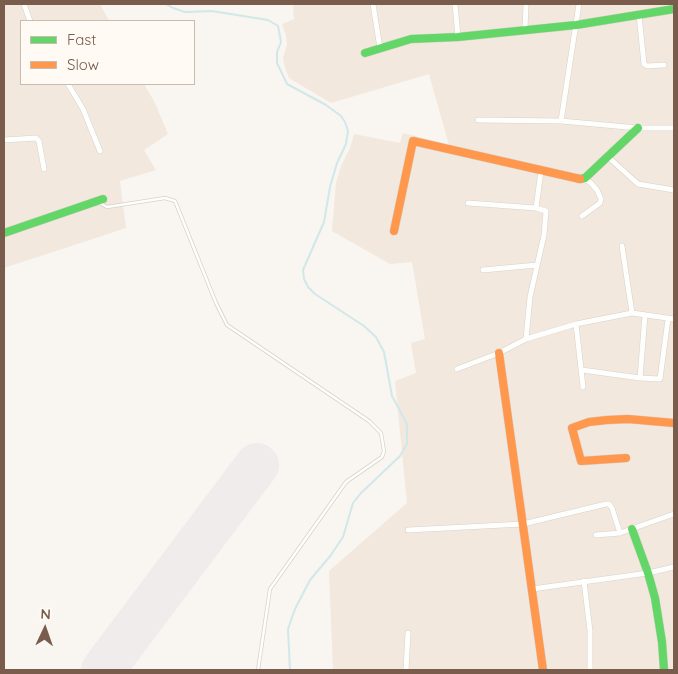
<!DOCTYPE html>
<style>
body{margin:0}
#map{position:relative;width:678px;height:674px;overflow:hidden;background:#f9f5f0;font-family:Quicksand,sans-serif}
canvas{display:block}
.frame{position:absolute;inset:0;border:5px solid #7a5c4d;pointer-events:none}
.legend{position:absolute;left:20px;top:20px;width:175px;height:65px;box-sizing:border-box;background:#fffaf3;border:1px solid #cabbb1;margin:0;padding:6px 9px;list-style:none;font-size:15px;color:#7a5c4d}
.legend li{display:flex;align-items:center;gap:10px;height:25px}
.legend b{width:25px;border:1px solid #cabbb1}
.north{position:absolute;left:20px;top:604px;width:50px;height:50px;-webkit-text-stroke:4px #fffaf3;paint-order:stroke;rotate:3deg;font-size:14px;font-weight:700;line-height:20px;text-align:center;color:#7a5c4d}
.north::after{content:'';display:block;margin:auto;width:18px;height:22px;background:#7a5c4d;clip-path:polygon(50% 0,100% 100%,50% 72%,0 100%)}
</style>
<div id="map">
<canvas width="678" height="674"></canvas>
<div class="frame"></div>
<ul class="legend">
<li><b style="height:6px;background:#63d668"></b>Fast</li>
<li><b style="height:6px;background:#ff974d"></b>Slow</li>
</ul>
<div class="north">N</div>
</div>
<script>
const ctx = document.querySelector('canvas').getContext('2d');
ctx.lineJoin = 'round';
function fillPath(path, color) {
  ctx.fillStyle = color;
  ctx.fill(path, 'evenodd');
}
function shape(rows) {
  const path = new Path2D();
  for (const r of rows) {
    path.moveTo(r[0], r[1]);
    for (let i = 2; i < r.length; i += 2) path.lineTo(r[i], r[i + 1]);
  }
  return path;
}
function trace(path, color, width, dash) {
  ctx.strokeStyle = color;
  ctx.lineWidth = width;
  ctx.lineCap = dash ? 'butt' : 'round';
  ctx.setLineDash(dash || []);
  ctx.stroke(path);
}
const residential = shape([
 [4,4,104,4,101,6,109,21,21,21,21,84,144,84,155,103,168,134,144,150,156,170,120,181,126,228,4,268],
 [293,4,674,4,674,670,333,670,329,571,407,503,395,381,416,373,411,343,425,339,412,262,390,264,332,231,336,183,341,166,350,148,354,134,400,143,403,133,449,145,429,74,331,103,289,78,285,68,283,58,287,45,286,35,282,24,294,19]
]);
const stream = shape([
 [166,4,173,8,185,12,212,11,268,20,278,26,281,42,277,52,277,63,287,84,326,105,341,116,345,122,348,131,346,144,337,163,330,187,324,222,303,270,304,279,308,287,315,294,364,326,376,337,384,352,392,396,407,424,407,444,400,456,361,493,353,503,343,537,331,555,310,580,295,609,288,629,290,670]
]);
const runway = shape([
 [103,670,257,465]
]);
const lane = shape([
 [98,202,107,207,165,198,175,201,216,303,227,325,369,421,381,433,384,451,382,457,346,482,270,589,258,670]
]);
const street = shape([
 [24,4,30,21],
 [373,4,380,48],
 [455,4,458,37],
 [639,15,644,64,647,66,664,65],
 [525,29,526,4],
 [68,84,83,109,100,151],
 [478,120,561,121,638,128,674,128],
 [561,121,579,4],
 [4,140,36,138,39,141,44,169],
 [607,156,638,184,674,190],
 [468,203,536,208,546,211,544,235,530,297,526,339],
 [536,208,541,171],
 [582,216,600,203,601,199,597,190,590,182,583,179],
 [622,246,632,313],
 [483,270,537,265],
 [576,324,583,387],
 [457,369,499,353,526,339,576,324,632,313,674,319],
 [582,370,640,378,660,379,668,319],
 [640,378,645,315],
 [408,530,523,524,606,504,609,504,612,508,620,533],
 [596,535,620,533,674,514],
 [584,581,590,631,590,670],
 [532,589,648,573,674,567],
 [406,670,408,633]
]);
const fast = shape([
 [365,53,411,39,458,37,576,25,674,9],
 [580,179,585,178,638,128],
 [4,233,103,199],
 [632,529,648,573,655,598,662,642,664,670]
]);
const slow = shape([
 [394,231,413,141,580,179],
 [499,353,543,670],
 [626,458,581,461,572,428,589,422,607,420,628,419,674,423]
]);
fillPath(residential, '#f2e8de');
trace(stream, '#d0e8ea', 2);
trace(runway, '#f0ecec', 44);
trace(lane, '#d7d1cb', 4);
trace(street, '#d7d1cb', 6);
trace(fast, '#d9d2cb', 9);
trace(slow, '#d9d2cb', 9);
trace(lane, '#fefefd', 2.5);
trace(street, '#fefefd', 5);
trace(fast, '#63d668', 8);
trace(slow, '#ff974d', 8);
</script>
